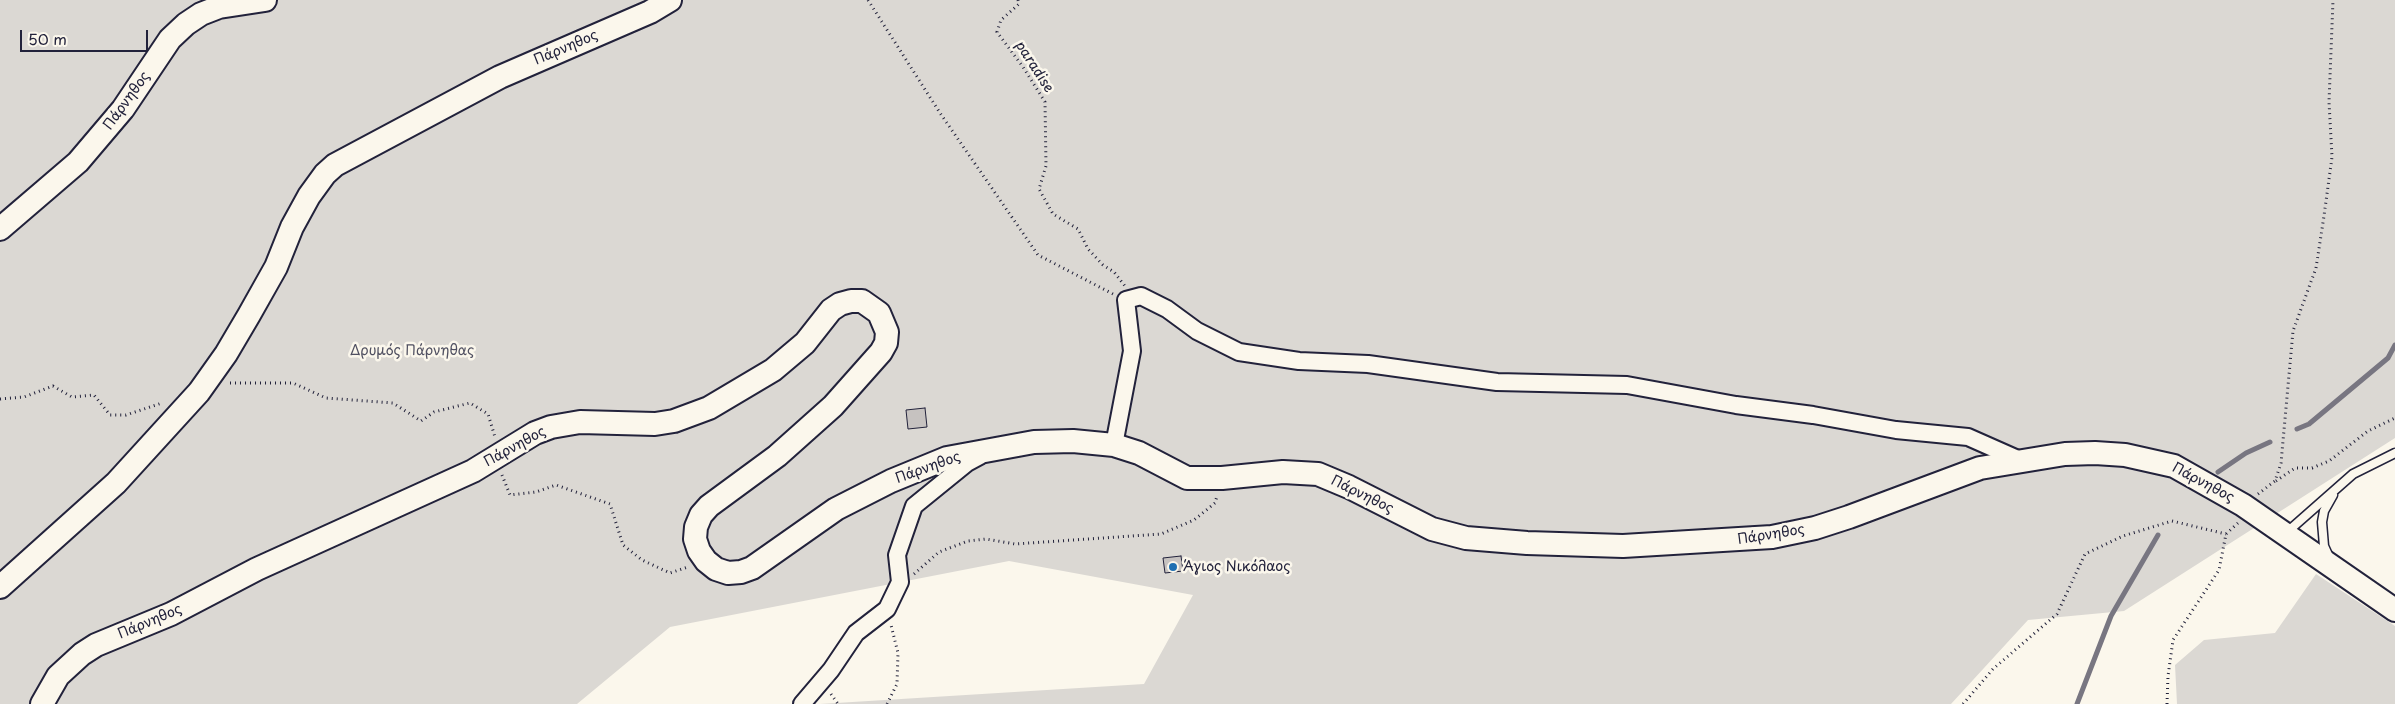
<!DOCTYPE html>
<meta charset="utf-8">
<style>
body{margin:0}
#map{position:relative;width:2395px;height:704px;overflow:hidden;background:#fbf7ec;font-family:"Playpen Sans",sans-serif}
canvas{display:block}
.scale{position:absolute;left:20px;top:30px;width:128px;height:22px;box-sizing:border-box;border:2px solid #22223b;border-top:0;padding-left:6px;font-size:15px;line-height:18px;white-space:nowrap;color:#22223b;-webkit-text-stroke:4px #fbf7ec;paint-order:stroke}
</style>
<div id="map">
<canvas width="2395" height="704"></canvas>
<div class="scale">50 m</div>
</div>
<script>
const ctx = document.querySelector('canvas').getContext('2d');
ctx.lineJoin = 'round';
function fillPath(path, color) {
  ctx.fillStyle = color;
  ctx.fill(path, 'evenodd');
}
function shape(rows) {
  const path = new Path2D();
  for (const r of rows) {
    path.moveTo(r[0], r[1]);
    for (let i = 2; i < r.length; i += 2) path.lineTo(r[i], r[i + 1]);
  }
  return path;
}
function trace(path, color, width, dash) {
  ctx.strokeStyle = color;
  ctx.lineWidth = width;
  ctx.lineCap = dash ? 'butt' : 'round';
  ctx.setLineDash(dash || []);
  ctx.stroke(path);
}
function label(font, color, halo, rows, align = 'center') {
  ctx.font = font + ' "Playpen Sans",sans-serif';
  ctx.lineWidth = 5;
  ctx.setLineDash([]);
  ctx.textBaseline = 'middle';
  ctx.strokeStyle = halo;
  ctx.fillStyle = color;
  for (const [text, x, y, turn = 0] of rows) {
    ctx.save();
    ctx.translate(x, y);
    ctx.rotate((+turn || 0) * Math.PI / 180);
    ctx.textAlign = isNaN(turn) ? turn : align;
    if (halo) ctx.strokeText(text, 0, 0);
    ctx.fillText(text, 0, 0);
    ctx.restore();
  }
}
const green = shape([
 [0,0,2395,0,2395,438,2124,611,2028,620,1951,704,820,704,1144,684,1193,595,1009,561,670,627,577,704,0,704],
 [2316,574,2395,626,2395,704,2177,704,2175,665,2204,640,2275,633]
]);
const stream = shape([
 [2297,429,2309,424,2388,358,2395,345],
 [2218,472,2246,453,2270,442],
 [2077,704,2111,616,2158,535]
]);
const building = shape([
 [925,408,927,427,908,429,906,410,925,408],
 [1181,556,1183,571,1165,573,1163,558,1181,556]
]);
const path = shape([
 [868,0,940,113,1038,255,1113,294],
 [1018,0,1019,4,1001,20,997,32,1023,67,1045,102,1046,166,1039,189,1053,214,1078,229,1088,249,1103,265,1114,272,1125,286],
 [230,383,293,383,326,398,393,403,421,421,434,412,470,403,488,414,495,437],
 [0,399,24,397,53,386,72,397,94,395,110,415,126,415,162,403],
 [502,475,510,495,536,492,556,485,610,504,623,545,642,560,670,573,688,567],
 [2276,481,2295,468,2312,468,2329,461,2368,431,2395,418],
 [2258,494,2275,481,2281,463,2293,331,2316,268,2324,216,2332,157,2329,102,2333,0],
 [914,574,939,552,968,541,986,539,1015,544,1161,534,1194,520,1215,503,1217,496],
 [831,694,838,704],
 [887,704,897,684,898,653,891,625],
 [1963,704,1993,669,2057,614,2085,554,2123,536,2172,521,2226,534],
 [2167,704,2168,676,2173,640,2219,570,2226,534,2238,523]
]);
const lane = shape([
 [2286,533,2353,474,2395,453],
 [2329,557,2324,546,2322,522,2324,511,2333,495]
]);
const street = shape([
 [1114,445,1132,351,1126,300,1141,296,1167,309,1197,331,1239,352,1299,361,1368,364,1497,382,1627,385,1736,405,1813,415,1896,430,1968,437,2020,460],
 [802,704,831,670,856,633,887,609,900,582,897,555,914,506,967,463,980,456]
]);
const secondary = shape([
 [0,229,78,162,123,109,170,39,186,24,201,14,219,7,265,0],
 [0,587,116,483,199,392,226,354,249,315,276,267,292,227,309,196,325,174,335,165,500,77,650,12,670,0],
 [42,704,58,676,82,654,96,645,171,614,257,569,473,471,535,433,551,427,580,422,655,424,674,421,709,408,773,370,805,343,831,310,840,304,851,301,862,301,879,313,887,332,886,343,881,352,833,406,777,456,709,506,701,515,696,527,695,539,699,551,706,561,716,569,728,573,741,572,752,568,836,509,891,481,947,458,1034,442,1073,441,1114,445,1139,453,1187,478,1222,478,1283,472,1318,474,1349,487,1432,529,1466,538,1527,543,1623,546,1772,537,1815,528,1849,517,1980,468,2065,454,2095,453,2125,455,2174,466,2243,505,2395,610]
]);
const markers = [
 [1173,567,5,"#1f6fb2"]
];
const streetNames = [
 ["Πάρνηθος",566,48,-23],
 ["paradise",1034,67,57],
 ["Πάρνηθος",127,101,-54],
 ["Πάρνηθος",515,447,-29],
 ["Πάρνηθος",928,468,-20],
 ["Πάρνηθος",2203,483,28],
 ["Πάρνηθος",1362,495,26],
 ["Πάρνηθος",1771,535,-9],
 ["Πάρνηθος",150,622,-23]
];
const parkNames = [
 ["Δρυμός Πάρνηθας",412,351]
];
const poiNames = [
 ["Άγιος Νικόλαος",1183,567]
];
fillPath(green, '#dbd8d3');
trace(stream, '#787681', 5);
fillPath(building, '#c6c2c0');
trace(building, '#22223b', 1);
trace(lane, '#22223b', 11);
trace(street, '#22223b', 20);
trace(secondary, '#22223b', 26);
trace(path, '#22223b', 3, [1, 4]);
trace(lane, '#fbf7ec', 8);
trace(street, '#fbf7ec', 16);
trace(secondary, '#fbf7ec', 22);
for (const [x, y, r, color] of markers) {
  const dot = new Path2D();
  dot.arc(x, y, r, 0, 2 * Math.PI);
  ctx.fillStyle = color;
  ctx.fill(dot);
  trace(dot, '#fbf7ec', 2);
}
label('14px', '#22223b', '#fbf7ec', streetNames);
label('14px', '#505061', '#fbf7ec', parkNames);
label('14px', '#22223b', '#fbf7ec', poiNames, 'left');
</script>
